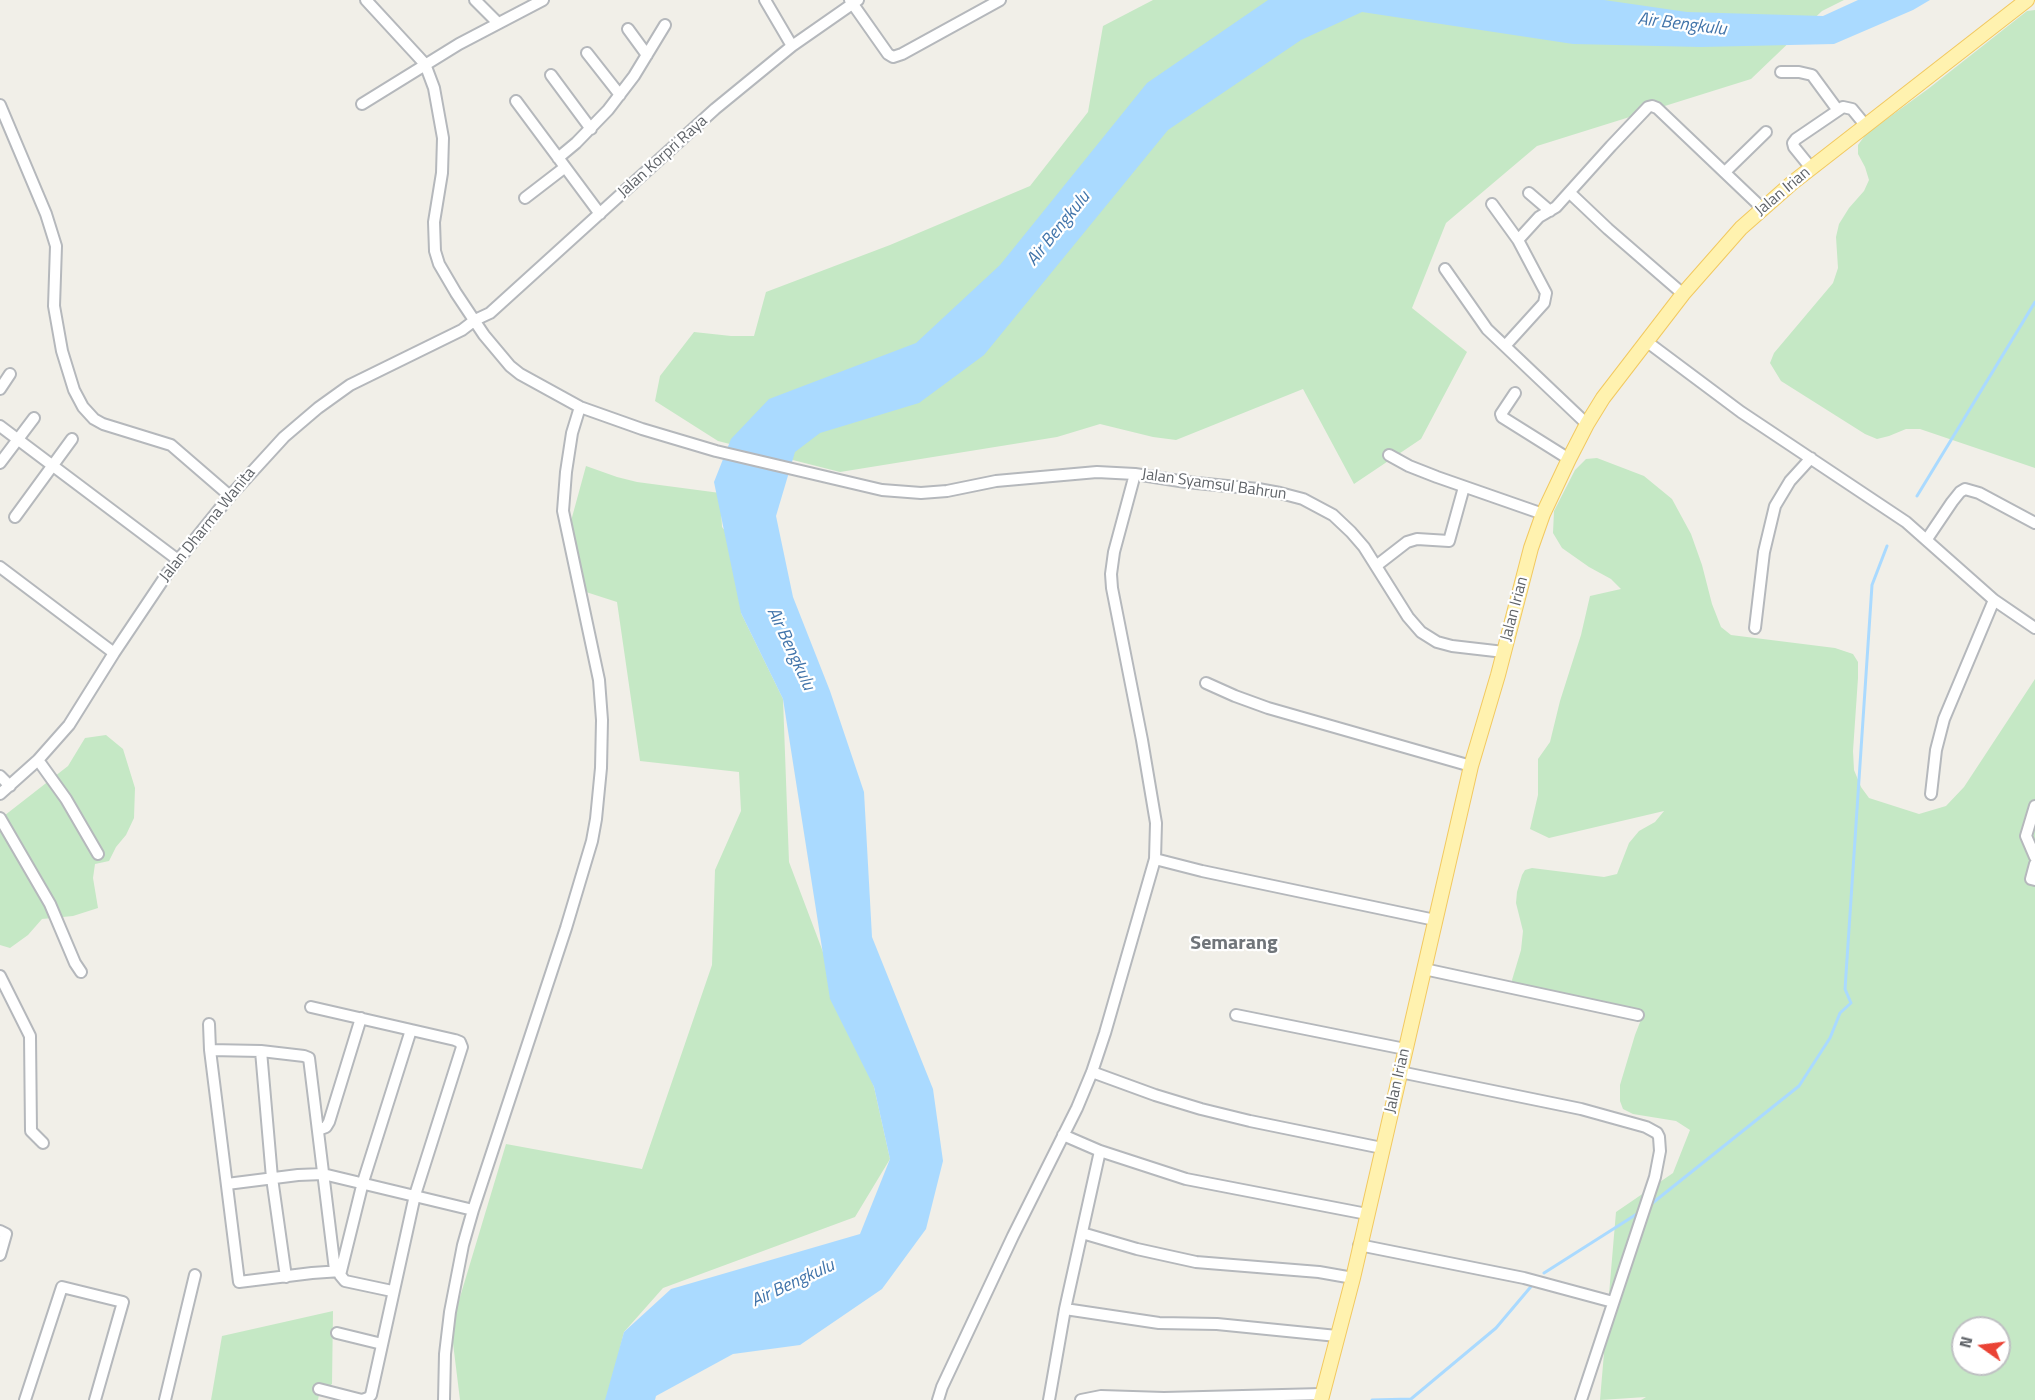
<!DOCTYPE html>
<style>
body{margin:0}
#map{position:relative;width:2035px;height:1400px;overflow:hidden;background:#f1efe8;font-family:"Titillium Web",sans-serif}
canvas{display:block}
.north{position:absolute;left:1951px;top:1316px;width:60px;height:60px;box-sizing:border-box;background:#fff;border:2px solid #bfc1c3;border-radius:50%;rotate:284deg;font-size:16px;font-weight:700;line-height:24px;text-align:center;color:#5f6368}
.north::after{content:'';display:block;margin:auto;width:21px;height:27px;background:#ea4335;clip-path:polygon(50% 0,100% 100%,50% 72%,0 100%)}
</style>
<div id="map">
<canvas width="2035" height="1400"></canvas>
<div class="north">N</div>
</div>
<script>
const ctx = document.querySelector('canvas').getContext('2d');
ctx.lineJoin = 'round';
function fillPath(path, color) {
  ctx.fillStyle = color;
  ctx.fill(path, 'evenodd');
}
function shape(rows) {
  const path = new Path2D();
  for (const r of rows) {
    path.moveTo(r[0], r[1]);
    for (let i = 2; i < r.length; i += 2) path.lineTo(r[i], r[i + 1]);
  }
  return path;
}
function trace(path, color, width, dash) {
  ctx.strokeStyle = color;
  ctx.lineWidth = width;
  ctx.lineCap = dash ? 'butt' : 'round';
  ctx.setLineDash(dash || []);
  ctx.stroke(path);
}
function label(font, color, halo, rows, align = 'center') {
  ctx.font = font + ' "Titillium Web",sans-serif';
  ctx.lineWidth = 4.5;
  ctx.setLineDash([]);
  ctx.textBaseline = 'middle';
  ctx.strokeStyle = halo;
  ctx.fillStyle = color;
  for (const [text, x, y, turn = 0] of rows) {
    ctx.save();
    ctx.translate(x, y);
    ctx.rotate((+turn || 0) * Math.PI / 180);
    ctx.textAlign = isNaN(turn) ? turn : align;
    if (halo) ctx.strokeText(text, 0, 0);
    ctx.fillText(text, 0, 0);
    ctx.restore();
  }
}
const green = shape([
 [1153,0,1844,0,1822,11,1751,79,1537,146,1446,223,1412,308,1467,352,1421,439,1354,484,1303,389,1176,440,1153,437,1100,424,1057,437,840,472,718,441,655,401,660,376,694,332,731,336,754,336,766,292,890,245,1030,186,1088,112,1103,26],
 [2035,10,2035,468,1920,429,1906,429,1889,436,1877,439,1865,434,1781,381,1770,363,1774,353,1833,283,1838,268,1836,237,1839,224,1849,208,1864,191,1869,180,1865,167,1858,154,1858,145,1866,134,1928,89,2027,11],
 [1597,458,1644,476,1672,499,1691,534,1702,565,1712,604,1721,627,1731,635,1835,648,1853,654,1858,662,1858,678,1853,751,1854,770,1861,787,1869,798,1919,814,1946,806,1964,787,2035,679,2035,1400,1641,1400,1646,1397,1600,1400,1616,1212,1673,1173,1690,1130,1676,1121,1633,1114,1623,1109,1620,1101,1620,1085,1635,1035,1642,1017,1641,1010,1513,985,1512,980,1521,950,1523,931,1516,903,1517,892,1522,875,1525,870,1532,868,1604,877,1617,874,1629,843,1639,831,1655,822,1664,811,1549,838,1530,829,1538,795,1538,759,1550,742,1560,701,1581,635,1590,596,1621,589,1611,579,1589,567,1562,548,1553,533,1554,511,1575,470,1586,459],
 [1963,1328,1999,1328,1999,1364,1963,1364],
 [586,466,617,477,637,482,720,493,722,527,748,560,741,613,783,699,789,862,874,1087,890,1159,855,1217,663,1288,624,1332,607,1400,460,1400,451,1327,506,1144,642,1169,712,965,715,870,741,811,739,772,640,761,617,602,586,592,571,521],
 [106,735,123,749,135,788,134,818,126,835,116,847,109,861,95,864,93,878,98,908,73,916,42,919,28,935,10,948,0,945,0,819,68,766,85,738],
 [333,1311,332,1384,319,1395,318,1400,211,1400,222,1336]
]);
const water = shape([
 [1268,0,1604,0,1687,12,1823,16,1858,0,1930,0,1913,10,1834,44,1701,47,1573,44,1362,12,1301,40,1168,130,984,355,919,403,820,433,795,452,776,516,793,597,830,691,864,792,872,937,933,1089,943,1161,926,1229,882,1289,800,1345,733,1354,656,1396,655,1400,605,1400,624,1332,671,1289,860,1234,890,1159,874,1087,830,999,783,699,741,613,714,482,731,439,769,399,916,343,1000,265,1147,83]
]);
const stream = shape([
 [1917,496,2035,302],
 [1650,1205,1799,1086,1830,1038,1840,1013,1851,1003,1845,989,1872,585,1887,546],
 [1544,1273,1640,1212],
 [1372,1400,1411,1399,1496,1328,1534,1283]
]);
const minor = shape([
 [366,0,425,64,434,88,443,138,442,173,434,222,435,251,439,264,456,293,484,335,510,366,520,374,580,407,642,429,716,451,882,490,921,493,947,491,996,481,1097,472,1135,474,1186,482,1258,489,1280,493,1303,499,1333,515,1351,532,1364,547,1408,617,1421,632,1437,642,1452,646,1504,652],
 [475,0,498,23],
 [765,0,792,46],
 [850,0,888,54,893,57,902,54,1000,0],
 [628,29,647,55],
 [587,53,620,95],
 [1781,72,1799,72,1812,75,1837,109],
 [551,75,591,129],
 [516,101,600,214],
 [362,104,459,44,543,0],
 [0,105,46,214,56,246,54,306,62,351,74,390,83,407,94,419,103,424,171,445,230,496],
 [558,158,576,143,608,110,634,76,665,25],
 [1811,168,1794,147,1793,143,1796,139,1843,107,1852,109,1866,126],
 [1725,172,1766,132],
 [1529,193,1550,211],
 [1570,193,1608,229,1683,294],
 [525,198,564,168],
 [1492,204,1518,240,1546,293,1544,303,1505,346],
 [1518,240,1539,217,1556,207,1611,146,1648,107,1652,106,1657,108,1762,208],
 [1445,269,1487,329,1587,424],
 [1646,341,1741,412,1906,522,1994,600,2035,628],
 [0,389,10,374],
 [1515,393,1501,414,1502,417,1569,459],
 [0,426,178,560],
 [1389,455,1409,466,1437,477,1543,514],
 [0,463,34,418],
 [15,517,72,439],
 [1927,539,1952,502,1960,492,1965,489,1979,493,2035,523],
 [1376,566,1407,542,1417,539,1449,541,1464,487],
 [0,567,114,653],
 [1755,628,1764,552,1775,506,1790,481,1811,458],
 [1206,683,1235,696,1268,708,1471,766],
 [38,760,66,799,98,854],
 [0,776,10,786],
 [0,794,38,760,69,725,114,653,167,574,230,496,284,437,318,408,350,385,462,330,475,320,490,313,715,109,792,46,858,0],
 [1931,794,1936,750,1944,719,1994,600],
 [2035,806,2026,836,2035,857],
 [0,818,50,904,75,963,81,972],
 [1155,859,1202,871,1435,920],
 [2035,864,2031,879,2035,880],
 [1424,969,1638,1015],
 [0,976,30,1036,31,1131,43,1143],
 [311,1007,455,1040,460,1042,462,1047,415,1195,371,1395,368,1398,362,1400,319,1389],
 [1236,1015,1405,1049],
 [209,1024,210,1050,239,1282,312,1273,341,1271],
 [210,1050,261,1051,304,1056,309,1058,335,1270],
 [261,1051,272,1178,286,1277],
 [1092,1072,1155,1095,1201,1109,1250,1121,1382,1148],
 [1400,1072,1581,1109,1646,1127,1657,1133,1659,1137,1660,1151,1655,1177,1581,1400],
 [318,1130,326,1127,329,1122,361,1018],
 [1063,1135,1100,1151,1186,1179,1367,1214],
 [227,1184,298,1175,323,1174,473,1210],
 [0,1231,6,1234,0,1255],
 [1082,1233,1137,1249,1196,1262,1319,1272,1353,1278],
 [1359,1245,1524,1278,1613,1302],
 [392,1291,345,1281,340,1275,363,1182,411,1030],
 [1065,1309,1159,1323,1217,1324,1337,1336],
 [337,1333,382,1344],
 [25,1400,62,1287,123,1302,95,1400],
 [165,1400,195,1275],
 [444,1400,445,1354,450,1312,463,1245,473,1210,566,928,592,841,596,819,601,768,602,720,599,680,563,511,566,472,572,433,580,407],
 [938,1400,942,1387,1013,1236,1077,1108,1092,1072,1105,1033,1155,859,1156,823,1142,740,1112,588,1111,574,1114,552,1135,474],
 [1049,1400,1065,1309,1100,1151],
 [1081,1400,1101,1396,1164,1398,1322,1394]
]);
const major = shape([
 [1321,1400,1353,1278,1471,766,1498,675,1531,548,1543,514,1569,459,1587,424,1603,398,1683,294,1741,228,1792,183,2027,0]
]);
const streetNames = [
 ["Jalan Korpri Raya",663,157,-42],
 ["Jalan Irian",1783,192,-40],
 ["Jalan Syamsul Bahrun",1214,485,8],
 ["Jalan Dharma Wanita",208,525,-51],
 ["Jalan Irian",1515,609,-75],
 ["Jalan Irian",1398,1081,-77]
];
const waterNames = [
 ["Air Bengkulu",1682,25,7],
 ["Air Bengkulu",1059,229,-51],
 ["Air Bengkulu",790,649,65],
 ["Air Bengkulu",793,1284,-25]
];
const quarterNames = [
 ["Semarang",1234,944]
];
fillPath(green, '#c5e8c5');
fillPath(water, '#aadaff');
trace(stream, '#aadaff', 3);
trace(minor, '#b5b8bc', 14);
trace(major, '#f2c960', 16);
trace(minor, '#fff', 10);
trace(major, '#fff2af', 14);
label('16px', '#5f6368', '#fff', streetNames);
label('italic 18px', '#4174aa', '#fff', waterNames);
label('bold 20px', '#70757a', '#fff', quarterNames);
</script>
